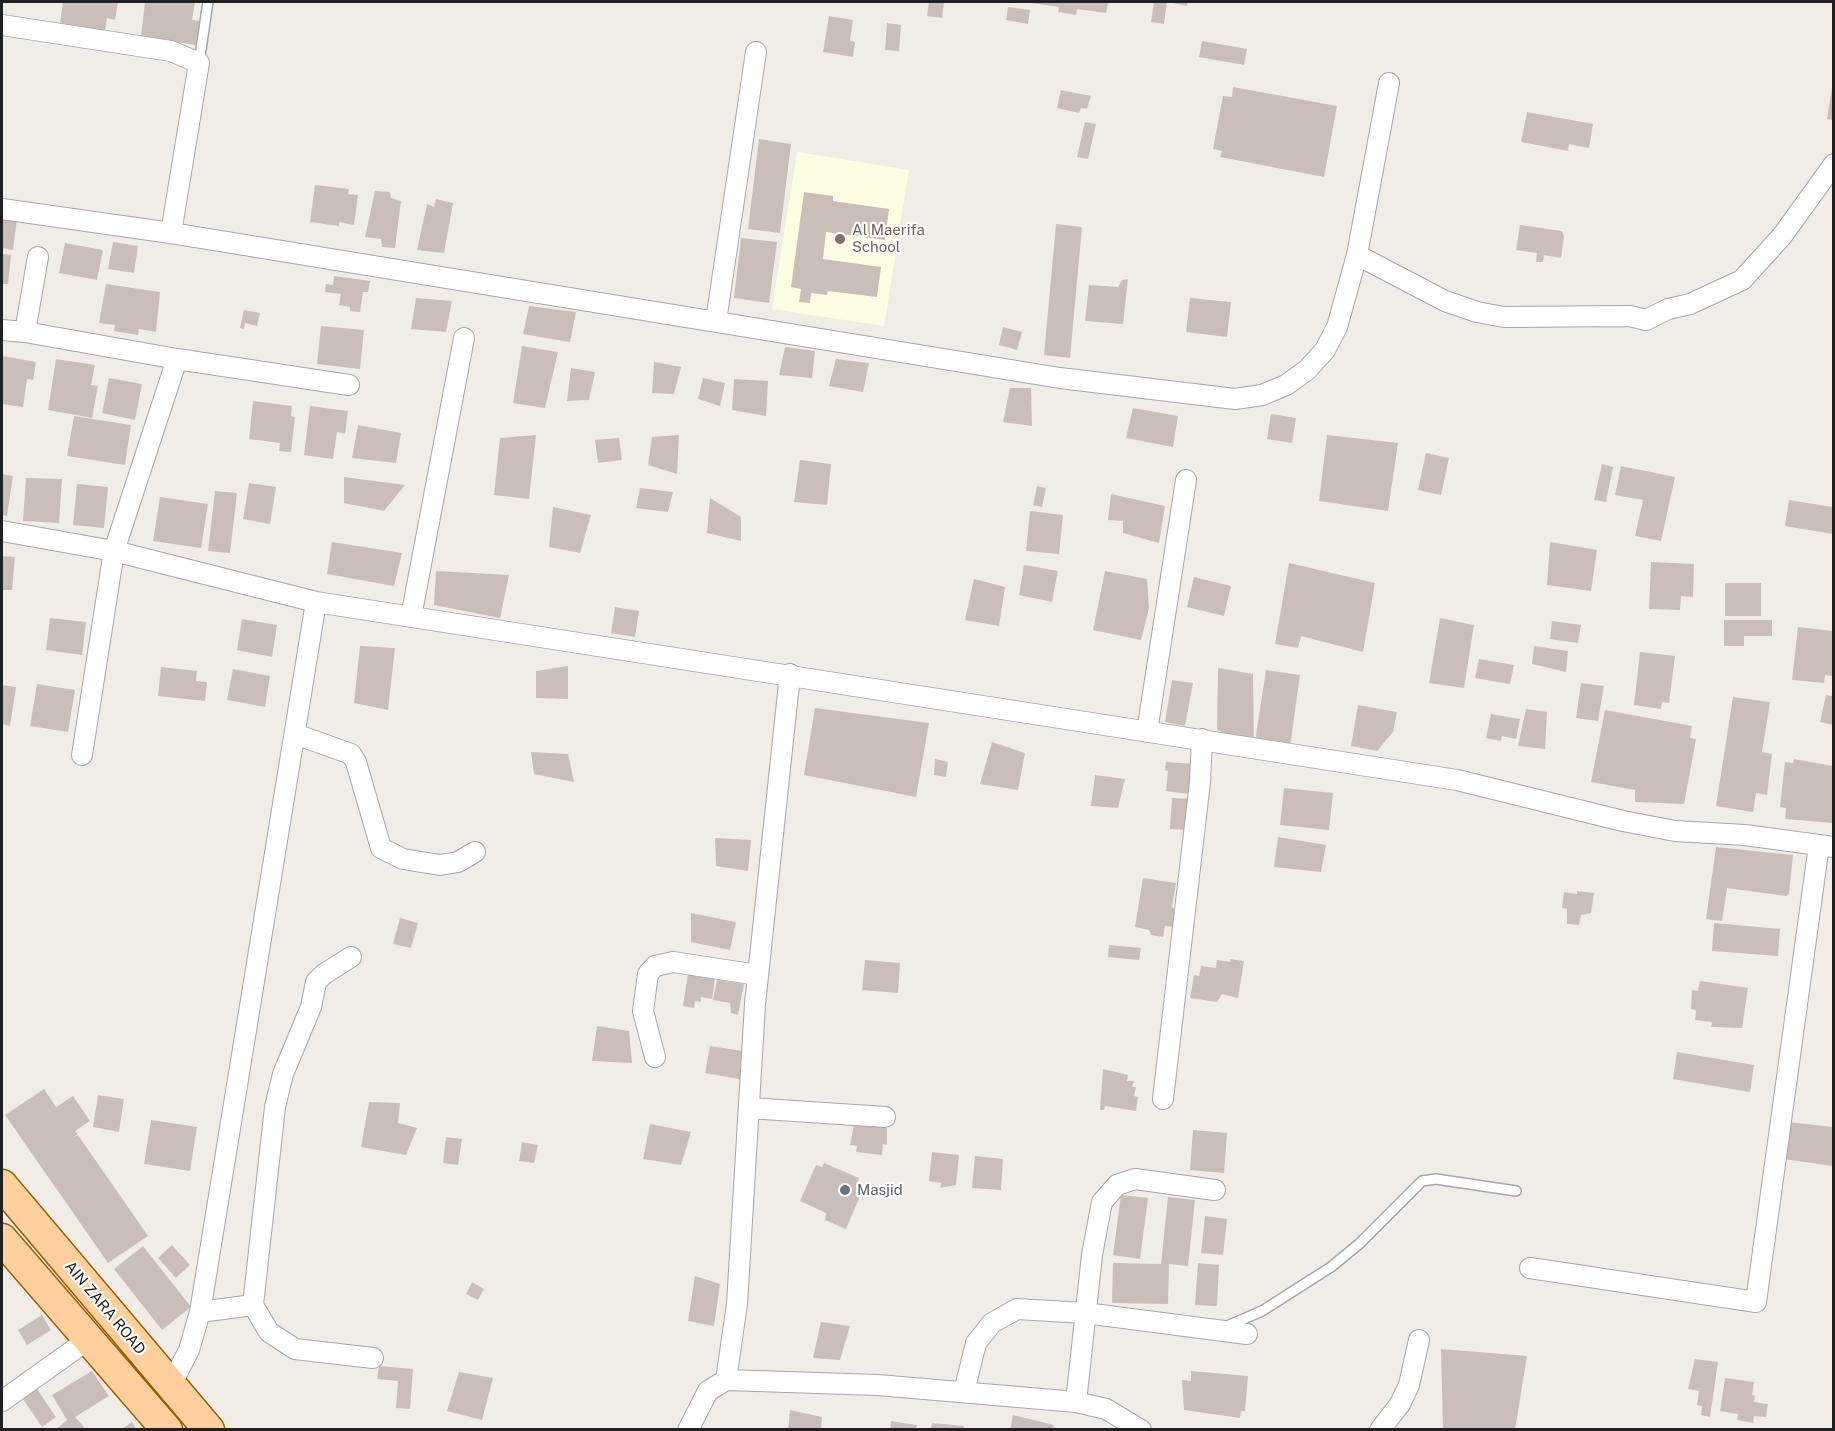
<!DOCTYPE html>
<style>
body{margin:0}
#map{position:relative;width:1835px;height:1431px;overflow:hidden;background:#f1ede6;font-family:"Public Sans",sans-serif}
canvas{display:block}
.frame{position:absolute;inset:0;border:3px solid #202020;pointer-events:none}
</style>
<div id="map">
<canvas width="1835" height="1431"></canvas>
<div class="frame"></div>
</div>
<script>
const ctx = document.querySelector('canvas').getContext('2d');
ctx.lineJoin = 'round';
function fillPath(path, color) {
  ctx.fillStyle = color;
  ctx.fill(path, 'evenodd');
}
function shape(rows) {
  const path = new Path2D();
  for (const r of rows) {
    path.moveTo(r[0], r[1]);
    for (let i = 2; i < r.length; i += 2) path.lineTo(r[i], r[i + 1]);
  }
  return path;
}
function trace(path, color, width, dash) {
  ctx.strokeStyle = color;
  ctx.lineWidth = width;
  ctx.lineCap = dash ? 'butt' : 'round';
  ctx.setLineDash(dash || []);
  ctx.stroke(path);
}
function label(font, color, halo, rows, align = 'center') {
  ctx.font = font + ' "Public Sans",sans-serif';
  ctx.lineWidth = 4.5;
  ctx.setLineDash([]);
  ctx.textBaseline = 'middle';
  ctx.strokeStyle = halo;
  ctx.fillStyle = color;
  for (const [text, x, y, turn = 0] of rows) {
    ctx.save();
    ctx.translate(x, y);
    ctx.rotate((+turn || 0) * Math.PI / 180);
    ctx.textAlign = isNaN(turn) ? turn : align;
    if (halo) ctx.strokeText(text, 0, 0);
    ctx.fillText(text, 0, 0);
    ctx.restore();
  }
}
const education = shape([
 [797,152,909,170,884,326,772,309]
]);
const building = shape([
 [63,2,118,2,115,20,107,18,105,31,60,23],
 [145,2,195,2,192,20,200,21,196,45,141,37],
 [929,2,944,2,942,18,927,16],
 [1024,2,1111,2,1108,4,1106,13,1077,9,1076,15,1058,12,1059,7],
 [1154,2,1167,2,1164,24,1151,22],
 [1168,2,1188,2,1187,6],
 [1008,7,1030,10,1028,24,1006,20],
 [829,16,853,20,850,41,855,42,853,57,823,52],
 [887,23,901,25,899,51,885,50],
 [1202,41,1247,49,1244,65,1199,57],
 [1233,87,1337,106,1324,177,1220,157,1222,151,1213,149,1223,96,1232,97],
 [1832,88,1833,88,1833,120,1827,119],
 [1061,90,1091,96,1087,109,1081,108,1079,113,1057,108],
 [1527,112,1593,124,1589,148,1569,144,1568,151,1521,142],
 [1085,122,1096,124,1088,159,1077,157],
 [759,139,791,144,780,233,748,229],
 [315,185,349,189,348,194,358,195,354,225,339,222,339,226,310,222],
 [375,191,390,192,391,198,401,201,395,248,382,247,381,239,365,237],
 [804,192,833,196,833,201,889,209,885,240,826,232,823,259,881,267,877,297,828,291,827,295,811,293,810,303,799,302,801,289,791,287],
 [436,199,453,203,444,253,417,250,427,204,434,207],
 [2,217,17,219,13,250,2,248],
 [1056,224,1082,227,1070,358,1044,355],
 [1520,225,1562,231,1564,237,1561,258,1544,255,1543,262,1536,262,1537,253,1516,250],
 [741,238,777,242,769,303,734,298],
 [113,242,138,246,134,273,108,269],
 [65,243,103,250,97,280,59,273],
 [2,254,11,255,8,284,2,284],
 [334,276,370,281,368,292,363,292,360,312,350,311,350,307,339,305,341,294,325,292,326,284,333,285],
 [1128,279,1123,324,1085,321,1089,285,1118,287,1122,280],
 [106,284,160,292,156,332,139,329,138,335,114,331,115,325,99,323],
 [416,298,452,301,446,332,411,329],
 [1190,298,1231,302,1227,337,1186,332],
 [529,306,576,312,570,342,523,334],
 [244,310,260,313,257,326,245,323,244,329,240,328],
 [321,326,364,330,360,369,317,364],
 [1003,327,1022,332,1017,350,999,345],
 [522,346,558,352,545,408,513,403],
 [785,347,815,351,812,378,779,375],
 [2,356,36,362,33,380,27,379,23,407,2,404],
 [56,359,95,365,91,385,98,386,92,418,48,410],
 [836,359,869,363,863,392,829,386],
 [654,362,681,367,674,394,652,393],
 [571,368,595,372,589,400,567,401],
 [109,378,142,384,135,420,102,413],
 [703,378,725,383,720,406,698,399],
 [734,379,768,381,766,416,732,410],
 [1010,388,1031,388,1032,426,1003,422],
 [253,401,292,406,291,416,295,417,291,452,279,451,280,443,249,439],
 [310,406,348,411,345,434,337,432,333,459,304,455],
 [1133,408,1178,416,1173,447,1126,438],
 [1271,414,1296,418,1292,443,1267,439],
 [74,416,131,425,125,465,67,456],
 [358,425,401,433,396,463,352,458],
 [536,435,529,499,494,495,500,438],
 [679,435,677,474,648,465,652,437],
 [1327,435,1398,443,1388,511,1319,501],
 [619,438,622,460,598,463,595,440],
 [1426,453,1449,458,1441,495,1418,490],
 [800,460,831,464,827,505,794,502],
 [1602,464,1613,467,1606,502,1594,500],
 [1621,466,1675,477,1661,541,1635,536,1643,500,1615,495],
 [2,474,13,476,7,516,2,515],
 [344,477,405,485,384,511,344,503],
 [26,478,62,479,59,523,23,521],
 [249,483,276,487,270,524,243,519],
 [77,484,108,487,104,528,73,525],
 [1037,486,1046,488,1042,507,1033,505],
 [640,488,673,492,668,512,636,508],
 [215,491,237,493,230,553,208,551],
 [1111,494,1165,506,1159,543,1123,533,1123,521,1108,520],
 [160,497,208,504,201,548,153,541],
 [710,498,741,517,741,541,707,533],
 [1789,500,1833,507,1833,534,1785,526],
 [553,507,591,515,580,553,549,547],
 [1030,511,1063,515,1059,554,1026,551],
 [332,542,402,553,394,586,327,574],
 [1550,542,1597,550,1591,591,1547,585],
 [2,556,15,557,12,590,2,590],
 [1651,562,1694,564,1693,597,1681,596,1680,610,1649,609],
 [1289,563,1375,583,1363,652,1301,636,1298,648,1275,644],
 [1024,565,1058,571,1052,602,1019,595],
 [436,571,509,575,500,618,434,605],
 [1105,571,1147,579,1149,608,1141,640,1093,630],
 [1194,577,1231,586,1224,616,1187,607],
 [974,579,1005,587,999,626,965,620],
 [1725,583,1761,583,1761,616,1725,616],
 [615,607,639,611,635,637,611,633],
 [50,618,86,622,82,655,46,650],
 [1440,618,1474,625,1464,688,1429,683],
 [242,619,277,625,272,657,237,650],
 [1724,620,1772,620,1772,636,1744,636,1744,646,1724,646],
 [1552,621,1581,625,1578,643,1550,639],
 [1798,627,1833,631,1833,676,1825,675,1824,683,1792,680],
 [360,646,395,648,388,710,354,703],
 [1534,646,1568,651,1566,672,1532,664],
 [1640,652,1675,656,1669,703,1662,702,1661,709,1634,705],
 [1479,659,1514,665,1510,684,1475,678],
 [568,666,568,699,536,698,536,671],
 [161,667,197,671,196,681,207,682,205,701,158,696],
 [1218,668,1253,674,1254,748,1217,730],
 [233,669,270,676,265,707,227,700],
 [1266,670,1300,675,1289,754,1254,748],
 [1172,680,1193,683,1185,726,1165,722],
 [1581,683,1604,686,1598,721,1576,718],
 [37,684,75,690,68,732,30,726],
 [2,685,16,687,10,726,2,724],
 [1826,695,1833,696,1833,725,1820,722],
 [1733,697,1770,702,1762,752,1772,754,1767,795,1756,793,1753,812,1716,806],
 [1358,705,1397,712,1393,732,1377,751,1351,746],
 [815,708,929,723,916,797,804,775],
 [1526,709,1547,712,1545,749,1518,746],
 [1605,710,1692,726,1690,738,1696,739,1684,804,1635,802,1635,790,1591,782],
 [1491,714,1520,719,1516,739,1502,736,1501,741,1486,738],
 [992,742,1025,753,1018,790,980,784],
 [531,752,568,754,574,782,534,774],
 [935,759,948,762,946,777,934,775],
 [1794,759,1833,766,1833,823,1785,819,1786,808,1780,807,1785,762,1793,763],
 [1166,762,1197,764,1189,794,1166,791,1168,771,1165,770],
 [1095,775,1125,779,1118,808,1091,806],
 [1284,788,1333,793,1329,830,1280,825],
 [1172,798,1192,799,1189,830,1170,829],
 [1278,837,1326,845,1321,872,1274,867],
 [715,838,751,840,748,871,716,866],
 [1716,847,1793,855,1789,894,1786,896,1727,888,1722,921,1706,919],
 [1143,878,1176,883,1172,907,1176,910,1174,927,1165,926,1163,937,1151,935,1149,930,1135,927],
 [1577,891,1594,893,1591,913,1581,915,1579,925,1567,924,1567,909,1562,908,1564,892,1577,894],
 [691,913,736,922,730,950,691,942],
 [400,918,418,923,411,948,393,944],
 [1714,923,1780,929,1778,956,1712,951],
 [1109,945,1141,948,1139,960,1108,957],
 [1230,959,1244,961,1238,998,1222,994,1217,1002,1190,998,1194,975,1199,976,1201,966,1216,968,1217,960,1230,962],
 [865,960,900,963,898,993,862,990],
 [688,974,715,978,712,999,701,997,701,1002,695,1001,694,1008,683,1006],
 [717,980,744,984,738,1015,731,1013,730,1003,713,1000],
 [1700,981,1748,988,1742,1028,1711,1027,1712,1022,1695,1020,1696,1010,1691,1009,1692,990,1698,991],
 [597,1026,629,1031,632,1063,592,1061],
 [710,1046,749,1052,744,1080,705,1073],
 [1677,1052,1754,1065,1750,1092,1673,1079],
 [1103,1069,1128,1075,1127,1081,1134,1081,1132,1087,1136,1087,1134,1096,1138,1097,1136,1111,1105,1106,1104,1110,1100,1110],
 [44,1089,56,1107,73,1096,90,1121,75,1131,78,1134,72,1138,78,1135,148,1236,108,1263,5,1115],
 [98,1095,124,1099,119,1132,93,1127],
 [369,1102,400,1103,398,1123,417,1128,406,1155,361,1147],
 [151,1120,197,1127,190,1171,144,1164],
 [1787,1122,1833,1127,1833,1166,1783,1159],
 [650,1124,691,1132,681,1165,643,1159],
 [854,1125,887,1128,887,1145,883,1144,882,1155,856,1152,857,1146,850,1145],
 [1193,1130,1227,1133,1224,1173,1190,1170],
 [446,1137,462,1139,458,1165,443,1163],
 [522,1142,538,1145,534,1163,519,1161],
 [932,1152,959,1155,956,1185,940,1188,941,1183,929,1181],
 [975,1156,1003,1159,1001,1190,972,1188],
 [824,1163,859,1178,856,1186,863,1189,846,1229,825,1220,826,1213,800,1201,816,1165,822,1167],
 [1121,1195,1148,1198,1140,1259,1113,1255],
 [1168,1197,1195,1200,1188,1266,1169,1264,1168,1304,1112,1303,1113,1263,1161,1264],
 [1205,1216,1227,1219,1223,1255,1201,1253],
 [172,1245,190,1265,176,1278,158,1258],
 [143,1246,191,1307,162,1330,114,1269],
 [1198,1263,1219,1265,1217,1306,1195,1305],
 [695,1276,720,1284,714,1326,688,1321],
 [472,1282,484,1289,478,1300,466,1294],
 [42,1315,51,1330,27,1345,18,1330],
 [821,1322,850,1326,840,1360,813,1358],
 [1441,1349,1527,1356,1515,1430,1443,1430],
 [1695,1359,1718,1362,1710,1417,1701,1415,1702,1406,1697,1405,1699,1391,1688,1389],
 [379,1366,413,1369,410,1409,396,1408,398,1381,377,1379],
 [92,1371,109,1396,75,1417,84,1427,81,1430,55,1430,67,1420,52,1395],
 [1191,1371,1248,1376,1245,1411,1241,1411,1240,1418,1184,1410,1182,1380,1191,1381],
 [459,1372,493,1378,482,1420,447,1411],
 [1725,1378,1754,1382,1752,1395,1755,1396,1754,1402,1768,1404,1766,1417,1754,1416,1753,1423,1737,1420,1738,1414,1720,1411],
 [37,1389,56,1417,42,1427,23,1399],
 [790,1410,822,1417,821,1430,788,1430],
 [1013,1415,1054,1425,1053,1430,1010,1430],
 [891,1421,917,1425,916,1430,890,1430],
 [132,1422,137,1430,120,1430],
 [932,1423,964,1426,963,1430,931,1430]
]);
const service = shape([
 [199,63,208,2],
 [1225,1327,1262,1311,1331,1267,1359,1244,1422,1181,1436,1179,1516,1191]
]);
const minor = shape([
 [2,25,171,51,199,63,171,233],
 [2,209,171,233,1060,378,1235,399,1262,395,1286,385,1307,370,1325,350,1337,327,1357,255,1389,83],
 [1357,255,1445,301,1477,312,1504,317,1630,316,1646,320,1668,309,1690,304,1742,280,1782,236,1834,164],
 [38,257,25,332,177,359,349,385],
 [716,321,756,52],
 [2,330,25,332],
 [2,531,114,551,316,602,1457,780,1623,821,1675,831,1745,835,1834,847],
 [411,617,464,338],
 [1147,732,1186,480],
 [295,734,351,754,356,762,381,848,403,859,440,865,458,862,475,852],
 [82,755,114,551,177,359],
 [351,957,324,974,316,982,311,1007,283,1074,275,1107,253,1305,269,1332,295,1349,373,1358],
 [655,1057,643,1011,648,974,655,966,673,962,758,975],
 [1163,1099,1200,782,1202,739],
 [749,1108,885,1117],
 [1530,1268,1756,1302,1819,845],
 [200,1312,253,1305],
 [726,1380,737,1304,755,1004,790,674],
 [171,1385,189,1350,200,1312,316,602],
 [964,1392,976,1343,992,1323,1017,1309,1085,1313,1247,1334],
 [2,1401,89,1339],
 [1076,1402,1092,1255,1102,1202,1117,1185,1135,1179,1215,1190],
 [688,1430,708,1391,726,1380,878,1385,1076,1402,1106,1409,1141,1430],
 [1380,1430,1400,1404,1409,1385,1419,1340]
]);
const primary = shape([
 [2,1185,209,1430],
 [2,1239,167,1430]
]);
const markers = [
 [840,239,6,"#8d6e63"],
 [845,1190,6,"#6b7280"]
];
const educationNames = [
 ["Al Maerifa",852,230],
 ["School",852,247]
];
const worshipNames = [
 ["Masjid",857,1190]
];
const streetNames = [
 ["AIN ZARA ROAD",105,1308,50]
];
fillPath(education, '#fffde1');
fillPath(building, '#cabfb8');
trace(service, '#a7a7a7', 12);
trace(minor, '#a7a7a7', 22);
trace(primary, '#9c5f00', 33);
trace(service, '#fff', 9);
trace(minor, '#fff', 20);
trace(primary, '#ffcf9d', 30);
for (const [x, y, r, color] of markers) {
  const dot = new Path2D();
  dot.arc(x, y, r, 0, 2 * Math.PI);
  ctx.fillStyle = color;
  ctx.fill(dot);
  trace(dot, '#fff', 2);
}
label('15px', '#785e54', '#fff', educationNames, 'left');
label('15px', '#5b616d', '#fff', worshipNames, 'left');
label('15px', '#202020', '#fff', streetNames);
</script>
